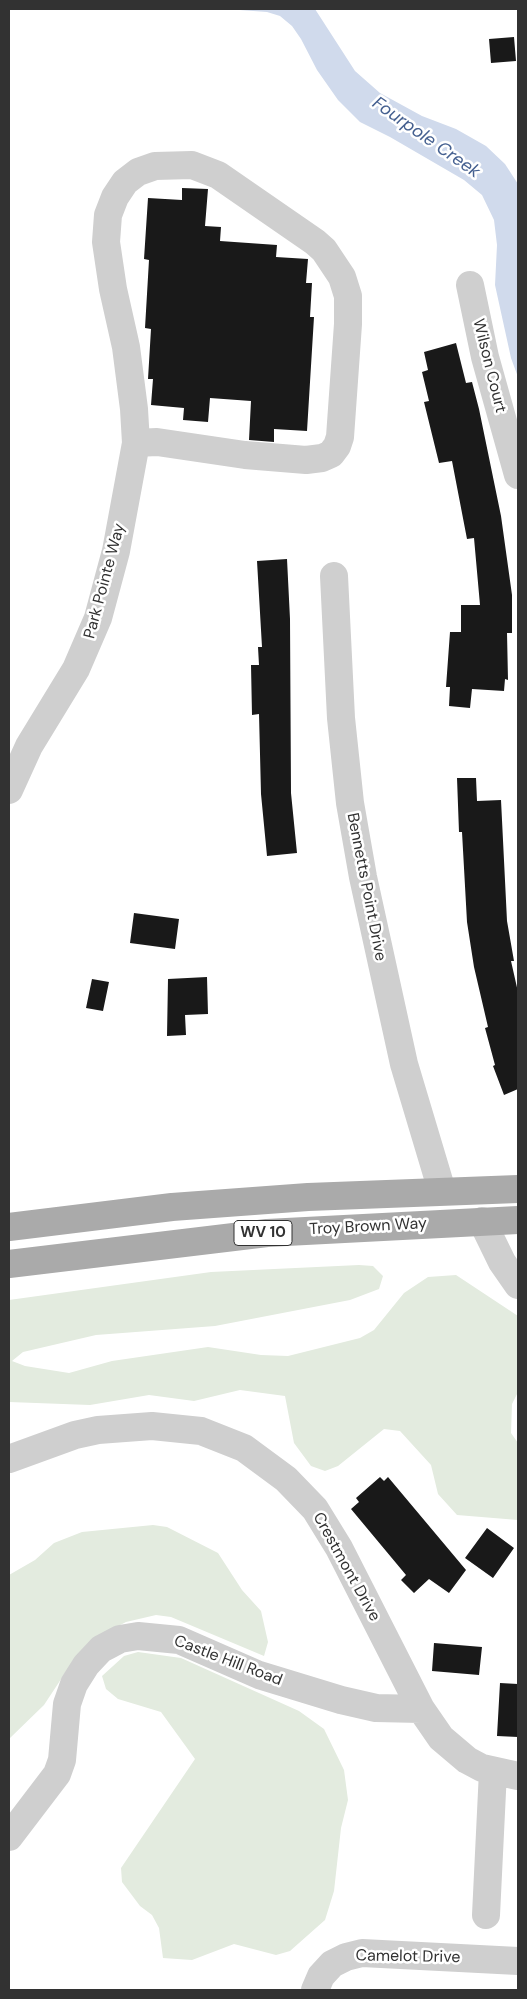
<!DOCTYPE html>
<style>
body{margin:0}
#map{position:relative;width:527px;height:1999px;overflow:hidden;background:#fff;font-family:"DM Sans",sans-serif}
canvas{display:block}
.frame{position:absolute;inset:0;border:10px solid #323232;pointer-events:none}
</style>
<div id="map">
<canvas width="527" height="1999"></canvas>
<div class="frame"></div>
</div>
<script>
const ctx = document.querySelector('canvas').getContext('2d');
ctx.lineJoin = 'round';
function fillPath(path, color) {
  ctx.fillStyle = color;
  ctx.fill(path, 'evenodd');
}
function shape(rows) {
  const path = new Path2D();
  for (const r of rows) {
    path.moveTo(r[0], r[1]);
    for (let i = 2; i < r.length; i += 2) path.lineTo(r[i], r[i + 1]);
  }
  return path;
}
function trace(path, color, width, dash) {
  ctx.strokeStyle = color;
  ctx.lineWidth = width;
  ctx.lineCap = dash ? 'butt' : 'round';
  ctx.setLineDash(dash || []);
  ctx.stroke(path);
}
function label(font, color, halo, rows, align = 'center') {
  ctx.font = font + ' "DM Sans",sans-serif';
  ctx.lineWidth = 5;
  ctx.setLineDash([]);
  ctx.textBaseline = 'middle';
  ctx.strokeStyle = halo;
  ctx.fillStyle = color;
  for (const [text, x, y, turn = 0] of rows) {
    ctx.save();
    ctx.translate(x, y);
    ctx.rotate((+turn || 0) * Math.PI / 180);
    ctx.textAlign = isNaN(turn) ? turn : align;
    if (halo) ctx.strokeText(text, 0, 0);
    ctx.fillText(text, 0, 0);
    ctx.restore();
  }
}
const green = shape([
 [359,1265,373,1266,383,1276,379,1289,350,1300,215,1326,96,1335,23,1352,12,1361,25,1366,69,1373,112,1361,208,1347,261,1355,288,1356,360,1338,374,1330,404,1293,428,1277,456,1275,518,1316,518,1392,512,1404,511,1433,518,1443,518,1520,457,1515,438,1494,431,1465,400,1431,384,1429,338,1466,325,1471,311,1466,294,1443,285,1396,240,1390,194,1401,149,1395,90,1405,9,1402,9,1300,211,1272],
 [153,1525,167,1527,218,1553,242,1590,261,1611,268,1642,264,1656,171,1617,156,1615,126,1622,99,1636,77,1655,44,1705,9,1739,9,1575,35,1560,54,1543,82,1532],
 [138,1652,181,1658,299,1711,324,1729,344,1770,348,1800,341,1828,334,1891,325,1920,290,1951,276,1955,234,1944,192,1960,163,1958,159,1928,152,1915,140,1906,122,1882,121,1868,195,1759,161,1712,118,1699,106,1689,102,1676,124,1656]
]);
const water = shape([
 [226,9,315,9,355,71,380,93,422,116,456,129,486,146,505,164,518,184,518,377,511,358,495,285,497,245,494,220,482,195,464,180,390,137,360,122,338,100,317,70,301,39,292,26,280,16,267,12]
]);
const building = shape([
 [514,37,516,61,491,63,489,39],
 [182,188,208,189,205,226,221,227,220,241,277,245,276,257,308,259,306,283,312,283,310,317,314,317,307,431,274,429,274,442,249,440,251,401,210,398,208,422,183,420,184,408,151,405,153,379,148,379,151,329,145,328,149,260,144,259,148,198,182,200],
 [456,343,466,383,472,382,479,409,501,516,512,595,512,633,507,633,508,680,505,679,504,691,472,689,470,708,449,706,450,687,446,687,450,632,461,632,461,605,480,605,474,538,467,539,452,461,439,463,424,402,429,401,422,372,428,370,424,352],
 [287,559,290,619,291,793,297,853,267,856,261,794,259,714,252,715,251,665,259,665,258,647,262,647,257,561],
 [457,778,476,778,477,801,501,800,507,921,514,961,511,961,518,992,518,1089,504,1095,493,1066,495,1065,485,1028,488,1027,474,967,467,922,462,832,459,832],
 [134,913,179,919,175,949,130,943],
 [207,977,208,1014,185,1015,186,1035,167,1036,168,979],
 [92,979,109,982,103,1011,86,1008],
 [380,1477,384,1481,388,1477,466,1570,449,1593,429,1579,414,1593,401,1580,406,1575,351,1509,359,1502,356,1498],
 [487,1528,514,1548,493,1578,465,1558],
 [434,1643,482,1647,479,1675,432,1671],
 [500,1683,518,1684,518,1737,497,1736]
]);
const minor = shape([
 [470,285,485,357,518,475],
 [334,576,341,718,350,803,363,877,404,1064,442,1191],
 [9,790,29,746,76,669,98,618,116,551,136,443,134,409,126,347,113,289,106,242,108,215,115,197,125,182,138,172,155,166,192,165,218,175,315,242,324,250,342,277,348,296,348,324,340,437,337,446,331,454,322,458,306,460,245,455,157,442,136,443],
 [482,1221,502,1262,518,1285],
 [9,1459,75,1435,98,1430,152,1426,201,1431,244,1448,286,1479,315,1509,339,1548,421,1709,441,1738,467,1760,482,1768,518,1776],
 [9,1837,57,1774,62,1760,67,1704,74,1684,86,1665,101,1649,120,1639,138,1636,179,1640,259,1675,341,1700,376,1708,421,1709],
 [486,1915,493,1771],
 [315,1990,321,1976,332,1964,346,1957,362,1953,518,1961]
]);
const major = shape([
 [9,1227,172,1207,308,1197,518,1189],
 [9,1264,267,1233,518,1220]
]);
const shields = [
 [263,1233,58]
];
const shieldNames = [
 ["WV 10",263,1233]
];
const streetNames = [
 ["Wilson Court",489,366,76],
 ["Park Pointe Way",105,581,-75],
 ["Bennetts Point Drive",366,887,79],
 ["Troy Brown Way",368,1227,-3],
 ["Crestmont Drive",346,1567,61],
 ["Castle Hill Road",228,1661,21],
 ["Camelot Drive",408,1957,1]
];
const waterNames = [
 ["Fourpole Creek",426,138,35]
];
fillPath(green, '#e3ebdf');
fillPath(water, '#d0daec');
fillPath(building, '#191919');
trace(minor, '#cfcfcf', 28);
trace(major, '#aaa', 28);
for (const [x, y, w] of shields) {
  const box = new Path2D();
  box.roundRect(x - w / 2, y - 12.5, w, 25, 4);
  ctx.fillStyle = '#fff';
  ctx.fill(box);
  trace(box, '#323232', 1);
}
label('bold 15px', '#323232', null, shieldNames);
label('16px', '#323232', '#fff', streetNames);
label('italic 18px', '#456090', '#fff', waterNames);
</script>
